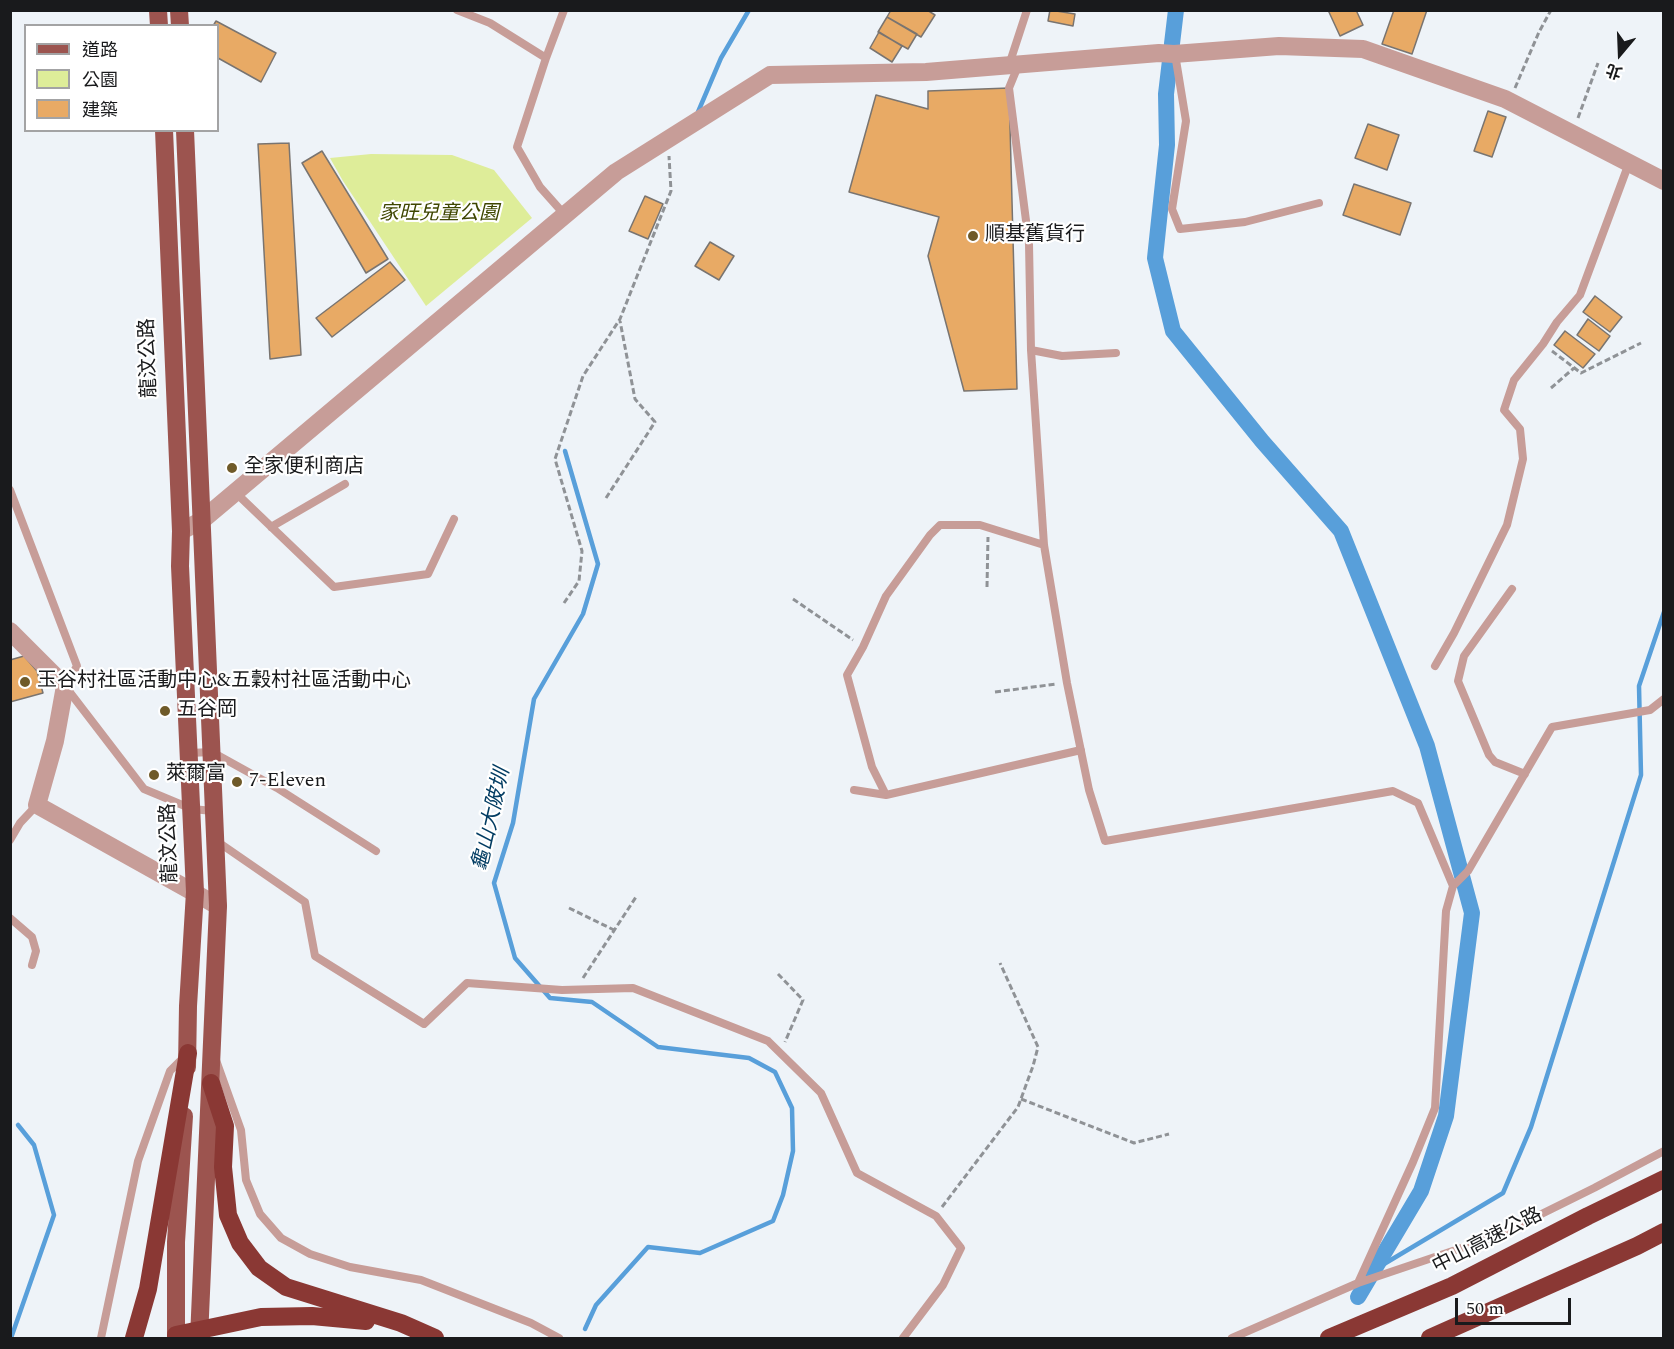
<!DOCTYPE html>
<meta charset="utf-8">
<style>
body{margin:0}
#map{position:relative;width:1674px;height:1349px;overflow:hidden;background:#eef3f8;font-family:Spectral,"Noto Sans TC",serif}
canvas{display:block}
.frame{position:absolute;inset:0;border:12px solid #191a1c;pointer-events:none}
.legend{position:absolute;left:24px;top:24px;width:195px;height:108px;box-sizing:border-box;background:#fff;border:2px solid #a3a3a4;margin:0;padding:8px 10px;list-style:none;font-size:18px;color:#191a1c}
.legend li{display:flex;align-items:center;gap:12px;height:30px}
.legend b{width:30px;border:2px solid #a3a3a4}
.north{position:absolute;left:1590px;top:24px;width:60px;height:60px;-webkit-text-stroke:4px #fff;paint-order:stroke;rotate:199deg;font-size:16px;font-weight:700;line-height:24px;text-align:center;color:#191a1c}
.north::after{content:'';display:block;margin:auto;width:21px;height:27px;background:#191a1c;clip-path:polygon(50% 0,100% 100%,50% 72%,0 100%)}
.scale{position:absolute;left:1455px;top:1298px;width:116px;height:27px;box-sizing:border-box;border:3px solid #191a1c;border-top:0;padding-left:8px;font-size:18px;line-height:21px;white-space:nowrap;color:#191a1c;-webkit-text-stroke:4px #fff;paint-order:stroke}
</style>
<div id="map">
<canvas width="1674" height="1349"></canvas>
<div class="frame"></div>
<ul class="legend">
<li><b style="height:8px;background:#9c544f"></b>道路</li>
<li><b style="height:16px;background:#deed99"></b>公園</li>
<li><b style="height:16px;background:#e8aa65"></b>建築</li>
</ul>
<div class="north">北</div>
<div class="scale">50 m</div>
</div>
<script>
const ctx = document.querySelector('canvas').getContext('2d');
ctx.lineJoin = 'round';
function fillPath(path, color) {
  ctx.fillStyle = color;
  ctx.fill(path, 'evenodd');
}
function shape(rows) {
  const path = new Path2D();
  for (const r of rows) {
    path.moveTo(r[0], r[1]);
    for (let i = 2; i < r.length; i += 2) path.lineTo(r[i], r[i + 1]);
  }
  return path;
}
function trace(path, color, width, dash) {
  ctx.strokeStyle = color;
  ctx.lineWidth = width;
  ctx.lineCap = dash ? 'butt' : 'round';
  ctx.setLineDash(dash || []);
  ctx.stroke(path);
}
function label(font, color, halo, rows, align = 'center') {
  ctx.font = font + ' Spectral,"Noto Sans TC",serif';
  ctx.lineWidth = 4.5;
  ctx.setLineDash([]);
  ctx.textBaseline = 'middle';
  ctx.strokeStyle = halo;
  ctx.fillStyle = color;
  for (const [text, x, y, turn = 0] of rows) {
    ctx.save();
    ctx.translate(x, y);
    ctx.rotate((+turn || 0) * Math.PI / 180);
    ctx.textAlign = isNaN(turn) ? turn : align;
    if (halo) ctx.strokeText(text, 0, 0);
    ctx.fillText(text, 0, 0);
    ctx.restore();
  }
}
const green = shape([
 [371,154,452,155,494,170,532,218,426,306,343,181,330,158]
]);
const stream = shape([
 [698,112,721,58,749,10],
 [565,451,598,564,583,614,534,699,513,823,494,883,515,958,550,998,592,1002,658,1047,749,1058,775,1072,792,1108,793,1151,783,1195,773,1221,700,1253,648,1247,596,1305,585,1329],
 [1374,1270,1503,1193,1531,1127,1641,775,1639,686,1664,612],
 [11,1338,54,1215,34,1145,18,1125]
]);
const canal = shape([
 [1176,10,1166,94,1167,145,1155,258,1173,331,1262,441,1341,531,1427,746,1472,913,1446,1116,1421,1191,1358,1297]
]);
const building = shape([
 [891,10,927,10,935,15,921,37,887,17,891,10],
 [1050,10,1075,14,1073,26,1048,21,1050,10],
 [1328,10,1356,10,1363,25,1340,36,1328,10],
 [1394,10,1427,10,1412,54,1382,44,1394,10],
 [887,17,917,34,908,49,878,32,887,17],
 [216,21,276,53,261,82,218,58,218,26,213,26,216,21],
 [879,32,902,46,892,62,870,48,879,32],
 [1009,88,1017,389,964,391,928,256,939,217,849,192,876,95,928,109,928,91,1009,88],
 [1488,111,1506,117,1492,157,1474,151,1488,111],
 [1368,124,1399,135,1387,170,1355,158,1368,124],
 [289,143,301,355,270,359,258,144,289,143],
 [322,151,388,259,366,273,302,163,322,151],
 [1354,184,1411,203,1400,235,1343,215,1354,184],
 [645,196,663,204,648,239,629,231,645,196],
 [710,242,734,256,719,280,695,266,710,242],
 [390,262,405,280,332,337,316,318,390,262],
 [1595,296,1622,317,1610,332,1583,312,1595,296],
 [1588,319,1610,336,1599,351,1577,335,1588,319],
 [1565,331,1595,354,1583,368,1554,345,1565,331],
 [24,656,37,671,43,693,10,702,10,660,24,656]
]);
const path = shape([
 [1515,88,1539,32,1551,10],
 [1578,118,1598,63],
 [1552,351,1581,373,1641,343],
 [1551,388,1574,368],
 [606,498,655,422,635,399,620,321],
 [987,587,988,537],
 [793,599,853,640],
 [564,603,579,581,582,551,555,459,583,376,620,319,671,191,669,156],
 [995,692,1056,684],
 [569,908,614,930],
 [778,974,803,1000,785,1042],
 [583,978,636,897],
 [1021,1099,1134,1143,1169,1134],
 [942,1207,1018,1107,1033,1066,1038,1047,1000,963]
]);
const service = shape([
 [457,10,490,23,546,58],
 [1175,54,1186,121,1172,209,1180,229,1245,222,1319,203],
 [1009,65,1027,10],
 [1018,66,1009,88,1029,244,1031,350,1044,545,1067,683,1089,790,1105,841,1393,791,1418,803,1453,886],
 [564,214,540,187,517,147,546,58,564,10],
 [1031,350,1062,356,1116,353],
 [10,490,77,666,65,686,144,789,192,809,213,811],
 [236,493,334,587,428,574,454,519],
 [271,527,345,484],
 [1044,545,980,525,940,525,930,535,886,596,863,647,847,675,872,767,886,795,1081,750],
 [1512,589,1464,656,1458,681,1489,755,1495,762,1525,774],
 [1435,666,1454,633,1507,525,1523,459,1520,429,1504,410,1514,380,1543,344,1557,322,1580,295,1629,163],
 [189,753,212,752,277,788,376,851],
 [854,790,886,795],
 [10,840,20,823,36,806],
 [218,842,305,902,315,956,424,1024,467,983,562,990,633,988,768,1041,821,1093,857,1173,936,1216,961,1248,943,1285,903,1338],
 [10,918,32,937,36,951,32,965],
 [216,1060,241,1130,246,1180,260,1214,281,1238,310,1254,350,1267,421,1280,531,1323,559,1338],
 [1358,1283,1497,1236,1594,1188,1664,1151],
 [101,1338,138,1161,170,1071,183,1058],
 [1232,1338,1358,1283,1413,1162,1435,1108,1446,911,1453,886,1468,871,1552,727,1650,710,1664,699]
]);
const tertiary = shape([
 [181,531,201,521,616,172,770,75,926,72,1159,53,1174,54,1279,46,1363,49,1505,99,1664,181],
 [10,631,65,686,55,741,37,805,218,906]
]);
const primary = shape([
 [158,10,159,26],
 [179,10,180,26],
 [164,130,181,531,180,566,195,892,188,1006,187,1067],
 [185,130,218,906,199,1338],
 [176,1338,176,1242,184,1116]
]);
const motorway = shape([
 [211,1083,225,1126,223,1167,228,1215,240,1243,259,1268,286,1287,401,1323,435,1338],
 [176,1335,261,1317,312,1316,366,1321],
 [134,1338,148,1289,188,1053],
 [1329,1338,1452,1286,1588,1216,1664,1179],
 [1430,1338,1637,1246,1664,1232]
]);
const markers = [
 [973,236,6,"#6f5a29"],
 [232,468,6,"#6f5a29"],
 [25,682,6,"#6f5a29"],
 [165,711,6,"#6f5a29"],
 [154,775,6,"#6f5a29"],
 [237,782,6,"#6f5a29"]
];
const parkNames = [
 ["家旺兒童公園",439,215]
];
const poiNames = [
 ["順基舊貨行",985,236],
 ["全家便利商店",244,468],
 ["玉谷村社區活動中心&五穀村社區活動中心",37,682],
 ["五谷岡",177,711],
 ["萊爾富",166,775],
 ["7-Eleven",249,782]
];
const streetNames = [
 ["龍汶公路",150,358,-92],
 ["龍汶公路",171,843,-92],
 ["中山高速公路",1488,1242,-27]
];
const waterNames = [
 ["龜山大陂圳",493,820,-77]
];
fillPath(green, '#deed99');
trace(stream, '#589fda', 4.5);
trace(canal, '#589fda', 16);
fillPath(building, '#e8aa65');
trace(building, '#797470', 1.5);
trace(path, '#8f9296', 3, [6, 3]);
trace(service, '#c79d98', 8);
trace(tertiary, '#c79d98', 18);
trace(primary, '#9c544f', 18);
trace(motorway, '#8a3834', 18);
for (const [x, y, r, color] of markers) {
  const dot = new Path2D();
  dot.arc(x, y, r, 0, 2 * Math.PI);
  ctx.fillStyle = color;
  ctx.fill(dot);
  trace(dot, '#fff', 2);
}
label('italic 20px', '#3e4600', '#fff', parkNames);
label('20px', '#191a1c', '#fff', poiNames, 'left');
label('20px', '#191a1c', '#fff', streetNames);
label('italic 21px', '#033d63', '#fff', waterNames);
</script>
